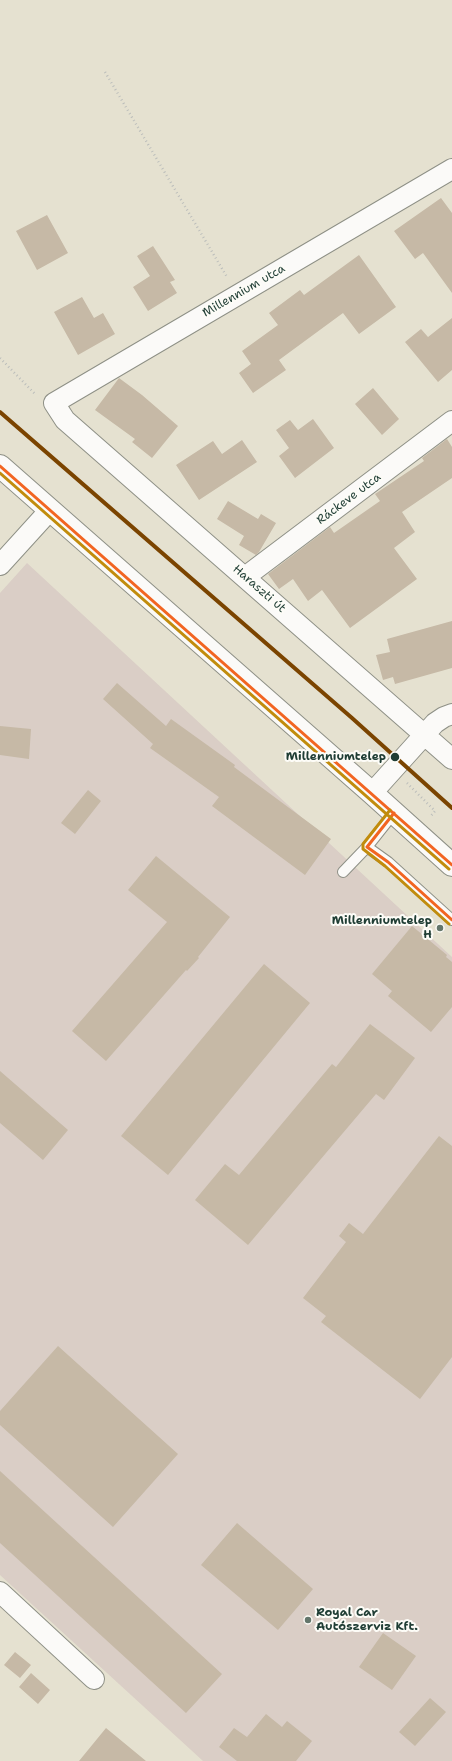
<!DOCTYPE html>
<meta charset="utf-8">
<style>
body{margin:0}
canvas{display:block;background:#e5e1d0}
</style>
<canvas width="452" height="1761"></canvas>
<script>
const ctx = document.querySelector('canvas').getContext('2d');
ctx.lineJoin = 'round';
function fillPath(path, color) {
  ctx.fillStyle = color;
  ctx.fill(path, 'evenodd');
}
function shape(rows) {
  const path = new Path2D();
  for (const r of rows) {
    path.moveTo(r[0], r[1]);
    for (let i = 2; i < r.length; i += 2) path.lineTo(r[i], r[i + 1]);
  }
  return path;
}
function trace(path, color, width, dash) {
  ctx.strokeStyle = color;
  ctx.lineWidth = width;
  ctx.lineCap = dash ? 'butt' : 'round';
  ctx.setLineDash(dash || []);
  ctx.stroke(path);
}
function label(font, color, halo, rows, align = 'center') {
  ctx.font = font + ' "Shantell Sans",sans-serif';
  ctx.lineWidth = 4;
  ctx.setLineDash([]);
  ctx.textBaseline = 'middle';
  ctx.strokeStyle = halo;
  ctx.fillStyle = color;
  for (const [text, x, y, turn = 0] of rows) {
    ctx.save();
    ctx.translate(x, y);
    ctx.rotate((+turn || 0) * Math.PI / 180);
    ctx.textAlign = isNaN(turn) ? turn : align;
    if (halo) ctx.strokeText(text, 0, 0);
    ctx.fillText(text, 0, 0);
    ctx.restore();
  }
}
const industrial = shape([
 [27,563,452,957,452,1761,203,1761,0,1575,0,593]
]);
const building = shape([
 [441,198,452,213,452,293,423,253,415,259,394,231],
 [47,215,68,253,37,270,16,231],
 [153,246,175,280,170,282,177,293,148,311,133,287,150,276,137,256],
 [359,255,396,307,359,334,343,313,279,360,286,370,253,393,239,373,251,364,242,351,278,325,269,313,300,290,304,295],
 [82,297,94,318,103,313,115,334,78,355,54,312],
 [452,318,452,370,438,382,405,342,421,329,428,337],
 [119,378,142,395,178,426,152,458,132,442,135,439,95,410],
 [373,388,399,419,382,435,355,404],
 [313,419,334,448,295,478,279,456,289,448,276,430,290,420,298,430],
 [447,439,452,447,452,478,402,512,415,532,394,548,417,579,350,628,322,590,308,601,293,579,279,589,268,574,330,527,334,533,380,501,375,494,424,461,422,458],
 [242,440,257,462,199,500,176,465,213,441,222,454],
 [228,501,258,519,261,514,276,523,259,552,256,555,239,545,244,536,217,519],
 [452,621,452,668,395,684,393,677,383,680,376,655,390,652,387,639],
 [117,683,166,726,171,719,235,765,234,767,331,839,305,875,212,806,219,797,150,748,153,744,103,699],
 [0,726,31,729,29,759,0,755],
 [88,790,101,801,75,834,61,823],
 [156,856,230,917,198,957,199,958,187,971,186,970,106,1061,72,1031,167,922,128,890],
 [412,926,447,955,446,957,452,962,452,1007,431,1032,388,996,392,991,372,974],
 [264,964,310,1003,168,1175,121,1136],
 [370,1024,415,1058,384,1100,376,1094,248,1245,195,1200,225,1164,239,1175,332,1064,336,1067],
 [0,1071,68,1130,43,1160,0,1123],
 [439,1136,452,1146,452,1357,420,1399,321,1322,326,1316,303,1298,346,1242,339,1236,349,1223,363,1234],
 [58,1346,178,1454,113,1527,0,1425,0,1411],
 [0,1471,222,1674,186,1713,0,1543],
 [237,1523,313,1589,278,1630,201,1565],
 [383,1633,416,1656,392,1690,359,1667],
 [15,1652,31,1665,20,1678,4,1665],
 [31,1673,50,1690,38,1704,19,1687],
 [430,1698,446,1712,415,1746,399,1732],
 [266,1714,282,1727,287,1721,312,1741,296,1761,237,1761,219,1747,234,1728,247,1737],
 [106,1728,146,1761,79,1761]
]);
const path = shape([
 [105,72,227,277],
 [0,358,36,395],
 [367,750,377,758],
 [407,783,435,811,430,817]
]);
const lane = shape([
 [367,847,388,862,452,920],
 [343,872,367,847,394,813]
]);
const street = shape([
 [452,169,54,403,65,420,452,759],
 [0,565,50,510],
 [245,577,452,421],
 [372,793,435,723,444,717,452,714],
 [0,1592,94,1679]
]);
const primary = shape([
 [0,466,372,793,452,865]
]);
const bus1 = shape([
 [0,466,452,865],
 [394,813,367,847,388,862,452,920]
]);
const bus2 = shape([
 [0,473,449,869],
 [390,810,363,844,363,849,385,866,449,924]
]);
const rail1 = shape([
 [0,412,352,718,452,808]
]);
const markers = [
 [395,757,5,"#1f3d34"],
 [440,928,4,"#64766b"],
 [308,1620,4,"#64766b"]
];
const streetNames = [
 ["Millennium utca",244,291,-30],
 ["Ráckeve utca",349,499,-37],
 ["Haraszti út",259,589,41]
];
const stopNames = [
 ["Millenniumtelep",386,757]
];
const poiNames = [
 ["Millenniumtelep",432,921],
 ["H",432,935],
 ["Royal Car",316,1613,"left"],
 ["Autószerviz Kft.",316,1627,"left"]
];
fillPath(industrial, '#dacec6');
fillPath(building, '#c6b9a6');
trace(lane, '#8e9086', 12);
trace(street, '#8e9086', 22);
trace(primary, '#8e9086', 24);
trace(path, '#bcbebb', 2.5, [1, 3]);
trace(lane, '#fbfaf8', 10);
trace(street, '#fbfaf8', 20);
trace(primary, '#fbfaf8', 22);
trace(bus1, '#f26522', 3);
trace(bus2, '#c18c0d', 3);
trace(rail1, '#7b4400', 4);
for (const [x, y, r, color] of markers) {
  const dot = new Path2D();
  dot.arc(x, y, r, 0, 2 * Math.PI);
  ctx.fillStyle = color;
  ctx.fill(dot);
  trace(dot, '#fdfcf7', 1.5);
}
label('12px', '#1f3d34', '#fdfcf7', streetNames);
label('bold 12px', '#1f3d34', '#fdfcf7', stopNames, 'right');
label('bold 12px', '#1f3d34', '#fdfcf7', poiNames, 'right');
</script>
